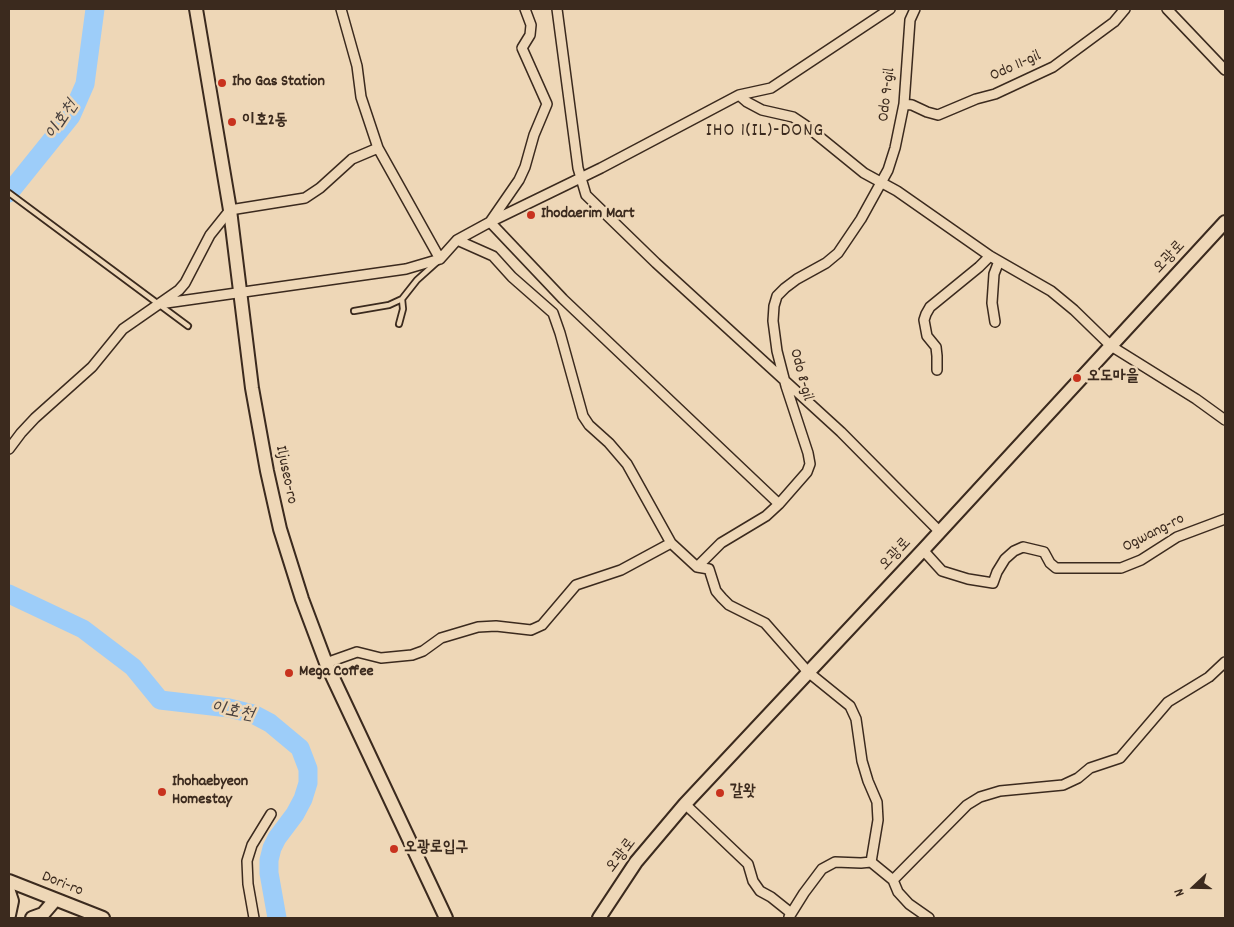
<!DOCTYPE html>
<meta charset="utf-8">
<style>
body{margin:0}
#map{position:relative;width:1234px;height:927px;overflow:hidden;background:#eed7b7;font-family:Dekko,sans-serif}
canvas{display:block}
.frame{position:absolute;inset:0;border:10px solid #3b2a1e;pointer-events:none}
.north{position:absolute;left:1169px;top:862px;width:50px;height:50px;-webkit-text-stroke:4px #eed7b7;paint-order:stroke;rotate:249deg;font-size:14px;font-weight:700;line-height:20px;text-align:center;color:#3b2a1e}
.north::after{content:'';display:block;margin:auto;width:18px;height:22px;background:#3b2a1e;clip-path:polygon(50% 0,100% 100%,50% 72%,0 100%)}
</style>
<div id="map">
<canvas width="1234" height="927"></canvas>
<div class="frame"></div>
<div class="north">N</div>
</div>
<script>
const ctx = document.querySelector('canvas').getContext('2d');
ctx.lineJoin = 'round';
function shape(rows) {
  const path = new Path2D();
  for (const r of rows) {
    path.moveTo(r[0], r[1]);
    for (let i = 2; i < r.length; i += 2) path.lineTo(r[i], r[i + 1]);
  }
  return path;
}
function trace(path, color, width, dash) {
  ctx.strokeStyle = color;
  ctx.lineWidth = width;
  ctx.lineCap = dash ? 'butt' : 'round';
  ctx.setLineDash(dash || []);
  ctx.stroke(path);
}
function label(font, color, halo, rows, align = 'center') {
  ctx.font = font + ' Dekko,"Poor Story",sans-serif';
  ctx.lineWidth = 5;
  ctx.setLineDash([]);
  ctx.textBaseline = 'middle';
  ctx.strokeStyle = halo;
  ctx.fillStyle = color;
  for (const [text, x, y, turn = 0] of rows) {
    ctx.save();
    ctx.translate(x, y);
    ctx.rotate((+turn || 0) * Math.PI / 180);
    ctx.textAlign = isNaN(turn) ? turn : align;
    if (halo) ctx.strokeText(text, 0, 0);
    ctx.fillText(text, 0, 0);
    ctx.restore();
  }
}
const river = shape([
 [9,193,71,116,85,84,95,9],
 [9,594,83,629,133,667,160,700,229,708,253,714,270,723,300,748,308,769,308,783,303,799,295,814,277,838,272,848,269,860,269,873,277,918]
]);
const lane = shape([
 [9,193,188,326],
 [354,311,389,305,402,299,417,280,437,262],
 [399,324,403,309,402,299]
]);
const street = shape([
 [341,9,357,66,361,97,378,148,440,259],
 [525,9,531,25,530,35,522,48,547,104,534,135,525,167,519,180,490,222,563,299,779,504],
 [557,9,578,168,586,195,656,263,841,432,940,532],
 [1167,9,1225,70],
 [739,95,771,88,890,9],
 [904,104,912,105,927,112,938,115,976,99,995,94,1053,67,1114,22,1125,9],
 [457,240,493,256,512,277,553,313,560,333,583,416,589,425,609,443,627,464,671,543,697,567,709,569,716,591,722,598,729,605,765,623,808,672,850,706,856,719,862,761,868,781,877,802,878,820,871,862],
 [159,304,406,269,440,259,457,240,490,222,601,168,739,95,747,102,762,110,793,117,805,125,864,173,897,191,990,256,1051,291,1074,310,1111,346,1196,399,1225,420],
 [995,322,992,303,994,274,999,261],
 [937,370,937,356,936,347,927,336,924,320,926,314,930,307,979,267,990,256],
 [9,449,21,433,35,418,92,367,123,329,179,290,185,283,210,235,230,210,305,198,320,188,352,159,378,148],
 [923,550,942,571,968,579,993,583,997,572,1005,559,1014,551,1023,547,1044,552,1050,563,1056,568,1121,568,1141,560,1177,537,1225,519],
 [697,567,721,543,766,516,779,504,807,472,810,464,808,453,786,386,777,351,773,321,774,306,777,296,785,288,797,279,826,263,838,253,861,219,888,170,895,148,904,104,910,20,915,9],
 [326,663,357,652,381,658,412,655,423,651,441,638,478,627,496,626,531,630,542,625,576,585,621,570,671,543],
 [685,804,748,864,753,881,760,891,771,897,791,913],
 [871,862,893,880,898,892,909,904,929,918],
 [893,880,967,805,980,797,1000,791,1063,785,1078,778,1090,768,1120,758,1168,702,1209,677,1225,662],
 [789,917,804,893,822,869,835,862,861,863,871,862],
 [254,918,248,884,247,861,252,845,271,814]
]);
const secondary = shape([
 [196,9,230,210,252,388,267,471,280,529,302,599,326,663,446,918],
 [9,881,103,918],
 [9,892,12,901,9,915],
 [32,918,43,914,55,900],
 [599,918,636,862,685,804,923,550,1225,222]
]);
const markers = [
 [222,83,5,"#c8321e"],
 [232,122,5,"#c8321e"],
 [531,215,5,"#c8321e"],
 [1077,378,5,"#c8321e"],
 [289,673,5,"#c8321e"],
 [162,792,5,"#c8321e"],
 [720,793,5,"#c8321e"],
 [394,849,5,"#c8321e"]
];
const streetNames = [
 ["Odo 11-gil",1016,67,-24],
 ["Odo 9-gil",888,95,-83],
 ["오광로",1170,258,-47],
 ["Odo 8-gil",800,375,75],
 ["Iljuseo-ro",285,475,78],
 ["Ogwang-ro",1154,534,-27],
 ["오광로",896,555,-47],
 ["오광로",622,856,-53],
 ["Dori-ro",62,885,22]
];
const poiNames = [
 ["Iho Gas Station",232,83],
 ["이호2동",242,122],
 ["Ihodaerim Mart",541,215],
 ["오도마을",1087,378],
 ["Mega Coffee",299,673],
 ["Ihohaebyeon",172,783],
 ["Homestay",172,801],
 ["갈왓",730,793],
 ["오광로입구",404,849]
];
const waterNames = [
 ["이호천",63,121,-56],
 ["이호천",232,713,11]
];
const quarterNames = [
 ["IHO 1(IL)-DONG",765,132]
];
trace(river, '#9dcdf9', 19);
trace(lane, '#3b2a1e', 8);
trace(street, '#3b2a1e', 12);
trace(secondary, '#3b2a1e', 16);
trace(lane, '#eed7b7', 4.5);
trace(street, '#eed7b7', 9);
trace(secondary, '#eed7b7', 12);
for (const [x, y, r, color] of markers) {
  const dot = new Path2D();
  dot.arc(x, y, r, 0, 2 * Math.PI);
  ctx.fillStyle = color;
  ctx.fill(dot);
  trace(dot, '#eed7b7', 2);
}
label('16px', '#3b2a1e', '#eed7b7', streetNames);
label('bold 16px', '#3b2a1e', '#eed7b7', poiNames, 'left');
label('italic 18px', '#4a423f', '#eed7b7', waterNames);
ctx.letterSpacing = '1px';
label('19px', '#3b2a1e', '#eed7b7', quarterNames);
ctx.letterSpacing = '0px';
</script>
